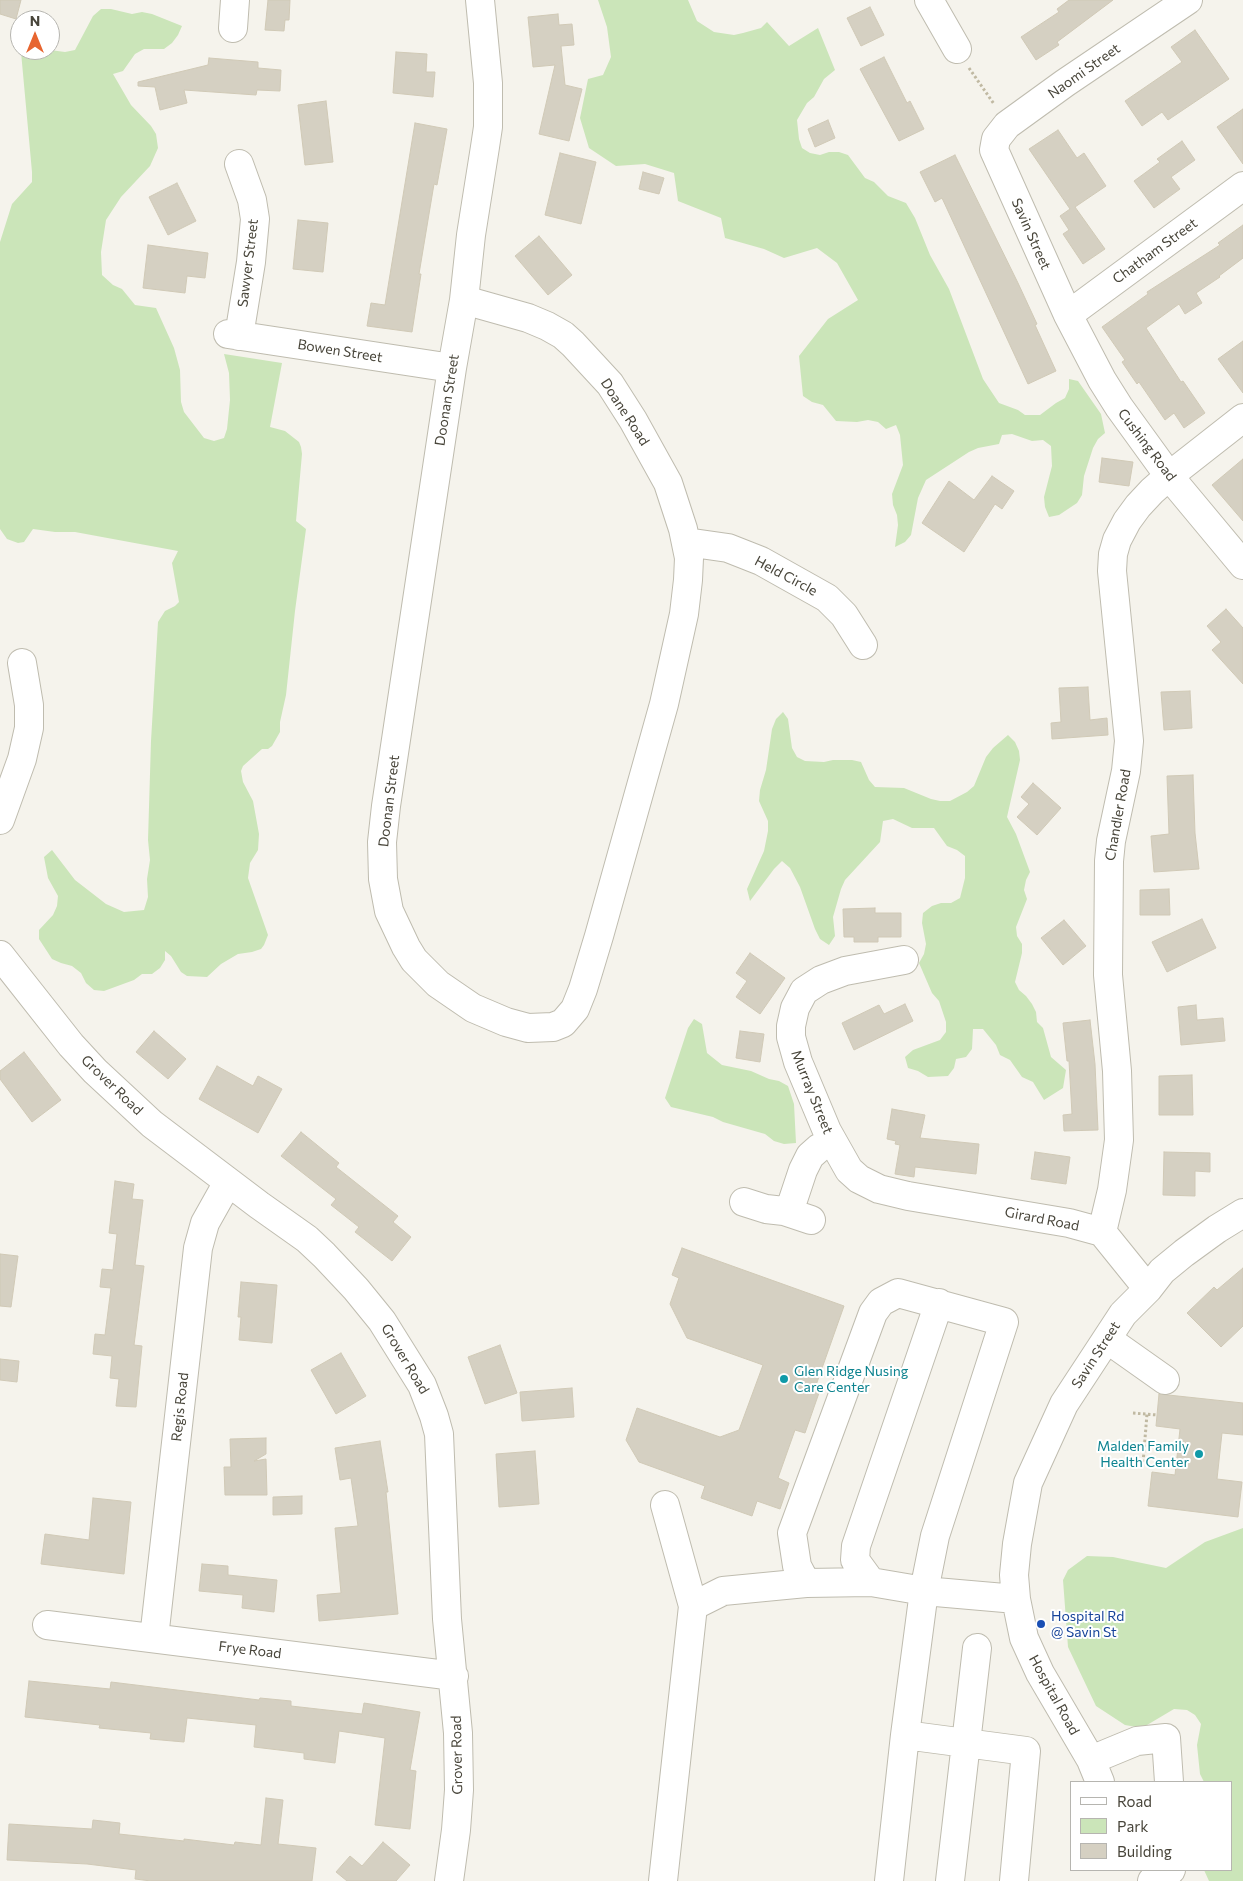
<!DOCTYPE html>
<style>
body{margin:0}
#map{position:relative;width:1243px;height:1881px;overflow:hidden;background:#f5f3ec;font-family:Commissioner,sans-serif}
canvas{display:block}
.legend{position:absolute;left:1070px;top:1781px;width:162px;height:90px;box-sizing:border-box;background:#fff;border:1px solid #b6b5b0;margin:0;padding:6px 9px;list-style:none;font-size:15px;color:#48453a}
.legend li{display:flex;align-items:center;gap:10px;height:25px}
.legend b{width:25px;border:1px solid #b6b5b0}
.north{position:absolute;left:10px;top:10px;width:50px;height:50px;box-sizing:border-box;background:#fff;border:1px solid #b6b5b0;border-radius:50%;rotate:0deg;font-size:14px;font-weight:700;line-height:20px;text-align:center;color:#48453a}
.north::after{content:'';display:block;margin:auto;width:18px;height:22px;background:#e76530;clip-path:polygon(50% 0,100% 100%,50% 72%,0 100%)}
</style>
<div id="map">
<canvas width="1243" height="1881"></canvas>
<ul class="legend">
<li><b style="height:6px;background:#fff"></b>Road</li>
<li><b style="height:14px;background:#cbe5b9"></b>Park</li>
<li><b style="height:14px;background:#d5d0c2"></b>Building</li>
</ul>
<div class="north">N</div>
</div>
<script>
const ctx = document.querySelector('canvas').getContext('2d');
ctx.lineJoin = 'round';
function fillPath(path, color) {
  ctx.fillStyle = color;
  ctx.fill(path, 'evenodd');
}
function shape(rows) {
  const path = new Path2D();
  for (const r of rows) {
    path.moveTo(r[0], r[1]);
    for (let i = 2; i < r.length; i += 2) path.lineTo(r[i], r[i + 1]);
  }
  return path;
}
function trace(path, color, width, dash) {
  ctx.strokeStyle = color;
  ctx.lineWidth = width;
  ctx.lineCap = dash ? 'butt' : 'round';
  ctx.setLineDash(dash || []);
  ctx.stroke(path);
}
function label(font, color, halo, rows, align = 'center') {
  ctx.font = font + ' Commissioner,sans-serif';
  ctx.lineWidth = 4;
  ctx.setLineDash([]);
  ctx.textBaseline = 'middle';
  ctx.strokeStyle = halo;
  ctx.fillStyle = color;
  for (const [text, x, y, turn = 0] of rows) {
    ctx.save();
    ctx.translate(x, y);
    ctx.rotate((+turn || 0) * Math.PI / 180);
    ctx.textAlign = isNaN(turn) ? turn : align;
    if (halo) ctx.strokeText(text, 0, 0);
    ctx.fillText(text, 0, 0);
    ctx.restore();
  }
}
const green = shape([
 [598,0,688,0,697,21,714,32,734,35,743,33,761,28,767,22,789,46,818,28,835,70,824,79,814,97,807,103,797,120,799,139,802,148,810,153,820,155,829,152,839,152,848,155,865,178,874,182,888,196,906,203,915,218,930,255,949,289,983,379,999,403,1018,410,1025,415,1040,415,1056,403,1065,398,1069,389,1069,379,1078,381,1101,414,1105,433,1098,439,1093,448,1084,476,1082,495,1077,503,1059,515,1049,517,1045,507,1044,497,1052,466,1051,446,1043,440,1032,441,1012,434,1002,435,999,444,978,448,969,452,926,480,918,498,911,535,905,542,895,547,898,525,897,515,893,505,892,494,903,465,900,435,896,425,886,429,878,422,868,420,857,422,836,421,823,405,812,402,803,396,799,356,828,319,858,300,837,263,817,248,784,258,764,249,725,238,721,218,678,201,674,173,645,164,616,166,589,148,580,118,588,79,603,75,611,57,607,27],
 [101,9,111,9,132,14,142,12,152,14,182,26,178,35,172,43,164,49,144,49,135,54,123,71,113,74,131,105,151,126,156,134,158,148,150,166,121,197,106,220,101,252,102,275,113,285,122,289,135,305,156,308,174,348,180,370,181,402,184,412,204,438,214,441,224,438,227,429,230,400,229,373,224,354,282,363,270,427,285,431,299,442,301,447,302,454,296,521,306,529,295,611,286,695,280,722,280,732,272,746,268,749,262,749,243,766,241,771,243,782,253,801,259,834,258,850,250,863,248,878,268,935,264,945,261,949,252,952,238,954,221,964,207,977,187,976,181,972,171,956,165,951,165,960,160,968,152,974,142,974,134,980,104,991,94,990,86,983,81,973,72,966,61,963,52,959,39,939,39,930,53,915,57,906,58,896,48,878,44,857,52,850,75,880,106,904,124,912,144,910,148,897,147,879,150,860,148,840,151,741,158,622,165,611,175,606,179,602,172,563,178,551,75,532,55,532,33,529,24,542,18,543,7,539,0,529,0,242,12,204,32,182,32,172,21,52,22,50,50,50,65,52,75,50,93,16],
 [783,712,788,719,792,748,797,757,805,761,824,762,833,760,852,760,861,762,869,780,875,787,904,788,931,799,940,801,950,801,967,792,974,786,986,757,993,748,1008,735,1015,742,1019,751,1020,760,1007,817,1016,834,1030,872,1026,880,1024,890,1027,899,1016,927,1017,936,1022,944,1022,953,1015,982,1019,990,1026,996,1032,1004,1036,1012,1037,1022,1043,1028,1051,1057,1066,1070,1063,1088,1044,1100,1033,1082,1022,1077,1010,1060,1000,1055,996,1045,983,1029,973,1029,972,1049,966,1057,956,1059,954,1068,948,1076,928,1077,918,1071,908,1068,905,1057,913,1050,940,1040,946,1032,946,1022,939,1001,932,993,919,963,924,954,926,944,922,923,923,913,932,906,941,903,951,903,960,898,965,878,965,856,957,850,947,846,934,828,912,828,893,819,883,821,880,842,845,880,841,889,833,917,835,936,829,945,820,939,815,929,800,887,790,868,782,861,774,869,750,901,747,889,764,851,768,831,768,821,759,801,760,790,766,770,772,729,776,719],
 [694,1019,702,1024,707,1053,722,1065,751,1071,769,1079,779,1081,788,1086,794,1104,796,1143,784,1144,774,1141,765,1134,723,1122,713,1117,671,1107,665,1098,688,1028],
 [1243,1528,1243,1881,1209,1881,1204,1870,1232,1870,1232,1782,1204,1782,1200,1774,1197,1745,1201,1724,1195,1715,1187,1710,1174,1709,1142,1728,1125,1725,1096,1706,1068,1647,1063,1580,1068,1570,1087,1556,1113,1557,1166,1568,1205,1542]
]);
const building = shape([
 [0,0,21,0,16,19,0,14,0,0],
 [268,0,290,0,289,20,285,20,284,31,265,30,268,0],
 [1069,0,1113,0,1057,42,1059,45,1036,60,1021,37,1059,12,1057,9,1069,0],
 [870,7,884,35,861,46,847,18,870,7],
 [558,14,559,25,572,24,574,45,561,46,565,85,582,89,569,141,539,134,555,65,533,67,528,17,558,14],
 [1195,30,1229,79,1168,120,1162,112,1142,126,1125,101,1182,62,1171,47,1195,30],
 [396,52,427,54,426,72,435,72,433,97,393,93,396,52],
 [884,57,907,103,910,101,924,129,899,141,860,69,884,57],
 [209,58,258,62,258,68,281,70,280,91,257,90,256,95,184,90,187,103,160,110,155,87,138,86,138,82,208,65,209,58],
 [326,101,333,162,305,165,298,105,326,101],
 [1243,109,1243,164,1217,127,1243,109],
 [828,120,835,138,815,147,808,129,828,120],
 [415,123,447,129,437,185,434,184,419,274,421,274,412,332,367,326,371,303,385,305,415,123],
 [1058,130,1077,158,1084,153,1106,186,1075,207,1105,249,1083,264,1063,234,1069,230,1060,216,1070,209,1029,149,1058,130],
 [1182,141,1195,160,1171,177,1180,189,1154,208,1134,181,1160,162,1157,159,1182,141],
 [560,153,596,162,581,224,545,215,560,153],
 [955,155,1018,283,1037,324,1035,325,1056,371,1028,384,942,198,935,202,920,172,955,155],
 [643,172,664,178,659,194,639,189,643,172],
 [177,183,196,221,168,235,149,197,177,183],
 [298,220,328,223,323,272,293,269,298,220],
 [1243,225,1243,258,1219,276,1220,277,1196,293,1202,303,1185,314,1179,304,1146,328,1181,382,1183,381,1205,413,1184,428,1174,413,1165,420,1139,382,1137,384,1122,362,1125,360,1102,327,1148,294,1147,292,1220,245,1218,243,1243,225],
 [539,236,572,275,548,295,515,256,539,236],
 [148,245,208,253,205,278,187,276,185,293,143,288,148,245],
 [1243,341,1243,393,1218,359,1243,341],
 [1102,458,1133,462,1129,486,1099,482,1102,458],
 [1243,459,1243,521,1212,485,1243,459],
 [992,476,1014,491,1002,509,995,504,964,552,922,523,949,481,974,500,992,476],
 [1226,609,1243,628,1243,684,1212,650,1221,642,1207,626,1226,609],
 [1088,687,1090,720,1107,718,1108,735,1052,739,1051,723,1061,722,1059,688,1088,687],
 [1190,691,1192,728,1164,730,1161,692,1190,691],
 [1193,775,1195,833,1199,869,1154,872,1151,836,1169,834,1167,776,1193,775],
 [1033,783,1061,808,1037,835,1017,817,1029,804,1021,797,1033,783],
 [1169,889,1170,915,1140,915,1140,890,1169,889],
 [875,908,875,913,901,913,901,937,878,937,878,942,854,942,854,937,844,937,843,909,875,908],
 [1202,919,1216,948,1167,972,1152,942,1202,919],
 [1064,920,1086,946,1063,965,1041,938,1064,920],
 [750,953,785,978,760,1014,736,997,747,981,736,973,750,953],
 [905,1004,913,1021,854,1050,842,1023,879,1005,884,1014,905,1004],
 [1196,1005,1197,1020,1223,1018,1225,1041,1181,1045,1178,1007,1196,1005],
 [1090,1020,1095,1064,1098,1130,1064,1131,1063,1115,1072,1114,1069,1061,1067,1061,1063,1023,1090,1020],
 [154,1031,186,1059,168,1079,136,1052,154,1031],
 [740,1031,764,1034,760,1062,736,1058,740,1031],
 [24,1052,61,1100,32,1122,0,1079,0,1071,24,1052],
 [217,1066,253,1086,258,1076,282,1089,258,1133,199,1099,217,1066],
 [1192,1075,1193,1115,1159,1115,1159,1076,1192,1075],
 [892,1109,925,1115,920,1138,979,1144,976,1174,915,1167,914,1177,895,1174,900,1145,895,1144,896,1141,887,1139,892,1109],
 [301,1132,339,1163,336,1167,398,1216,393,1222,411,1237,392,1261,355,1232,359,1227,331,1205,336,1199,281,1156,301,1132],
 [1035,1152,1070,1157,1066,1184,1031,1179,1035,1152],
 [1164,1152,1210,1153,1210,1172,1195,1171,1195,1196,1163,1195,1164,1152],
 [115,1181,134,1184,132,1199,143,1200,135,1265,144,1266,134,1345,142,1346,136,1407,116,1406,119,1379,110,1378,112,1356,93,1354,95,1334,105,1335,111,1288,100,1287,102,1269,113,1270,117,1234,109,1233,115,1181],
 [682,1248,844,1306,815,1388,820,1390,805,1433,795,1430,778,1478,789,1483,780,1509,757,1501,752,1516,701,1498,705,1486,639,1462,626,1440,637,1408,720,1437,739,1430,763,1365,687,1338,670,1304,679,1278,672,1275,682,1248],
 [0,1254,18,1256,11,1307,0,1306,0,1254],
 [1243,1268,1243,1326,1221,1347,1187,1313,1214,1287,1217,1290,1243,1268],
 [241,1282,277,1285,272,1343,239,1340,241,1317,238,1317,241,1282],
 [500,1345,517,1393,485,1404,468,1357,500,1345],
 [341,1353,366,1396,336,1414,311,1370,341,1353],
 [0,1359,19,1361,17,1382,0,1380,0,1359],
 [572,1388,574,1417,522,1421,520,1392,572,1388],
 [1159,1394,1243,1403,1243,1435,1222,1433,1217,1479,1242,1482,1238,1517,1148,1506,1152,1472,1175,1475,1180,1429,1156,1426,1159,1394],
 [266,1438,266,1454,254,1461,266,1459,267,1495,225,1495,224,1467,231,1467,230,1439,266,1438],
 [380,1441,388,1492,386,1492,398,1614,319,1621,317,1595,341,1593,335,1528,358,1526,351,1478,340,1480,335,1448,380,1441],
 [535,1451,539,1504,499,1507,496,1454,535,1451],
 [302,1496,302,1514,273,1515,273,1497,302,1496],
 [93,1498,131,1502,124,1574,41,1564,45,1534,89,1540,93,1498],
 [202,1564,228,1566,228,1575,277,1580,274,1612,242,1608,243,1595,199,1591,202,1564],
 [29,1681,110,1689,111,1682,259,1700,260,1698,291,1701,291,1706,362,1714,364,1703,420,1712,410,1770,416,1771,410,1829,375,1825,385,1738,339,1731,335,1763,304,1759,304,1753,254,1747,256,1725,187,1718,184,1742,150,1739,151,1733,99,1728,100,1725,25,1717,29,1681],
 [266,1798,283,1800,278,1844,316,1848,312,1881,151,1881,135,1879,136,1870,87,1864,7,1860,9,1824,92,1829,93,1820,120,1823,119,1834,184,1841,184,1839,234,1845,235,1842,261,1845,266,1798],
 [383,1842,410,1865,396,1881,347,1881,336,1872,350,1856,362,1866,383,1842]
]);
const path = shape([
 [969,68,994,104],
 [1133,1413,1157,1415],
 [1129,1462,1143,1463,1147,1414]
]);
const minor = shape([
 [929,0,957,49],
 [1188,0,1065,83,1007,125,996,139,994,150,1068,315,1102,380,1119,407,1169,476,1243,565],
 [233,28,235,0],
 [239,164,252,200,255,219,251,262,239,336],
 [464,300,528,318,547,326,563,335,573,344,610,384,633,420,668,483,683,529,689,558,688,580,684,614,664,704,599,936,583,989,575,1009,563,1023,553,1027,528,1028,506,1022,473,1008,438,984,414,960,406,947,389,911,383,879,382,842,386,806,452,368,464,300,471,235,485,147,488,127,488,83,480,0],
 [1068,315,1243,186],
 [228,334,452,368],
 [686,542,728,548,761,561,827,598,844,615,863,645],
 [0,820,22,759,29,728,29,705,22,663],
 [0,955,71,1045,95,1071,123,1097,152,1124,259,1205,307,1239,324,1255,356,1289,382,1321,422,1385,434,1416,439,1434,447,1619,458,1733,459,1790,456,1830,449,1881],
 [904,960,845,971,821,980,804,991,795,1008,791,1026,791,1037,798,1062,827,1131,849,1170,859,1179,879,1189,908,1196,1069,1223,1102,1232,1148,1289],
 [744,1202,766,1209,784,1211,811,1220],
 [789,1212,803,1170,810,1156,819,1148,833,1142],
 [1102,1232,1112,1190,1119,1140,1117,1071,1108,975,1109,861,1111,841,1126,771,1129,741,1112,571,1113,554,1117,540,1127,521,1138,506,1152,491,1169,476,1243,418],
 [1107,1339,1165,1380],
 [665,1505,693,1606,723,1591,806,1583,871,1582,924,1591,1016,1599],
 [871,1582,855,1560,856,1546,939,1303],
 [806,1583,797,1566,792,1533,873,1313,881,1302,898,1293,1004,1322,935,1536,924,1591,905,1735,1026,1751,1014,1881],
 [47,1625,454,1676],
 [154,1638,198,1248,205,1223,228,1182],
 [1091,1760,1137,1741,1166,1738,1169,1782],
 [1100,1782,1091,1760,1040,1673,1024,1638,1016,1599,1014,1575,1017,1544,1028,1483,1064,1404,1123,1314,1148,1289,1162,1271,1184,1253,1217,1229,1243,1213],
 [663,1881,693,1606],
 [889,1881,905,1735],
 [950,1881,977,1648],
 [1152,1881,1171,1870]
]);
const markers = [
 [784,1379,5,"#0f9aa8"],
 [1199,1454,5,"#0f9aa8"],
 [1041,1624,5,"#1a4fb4"]
];
const streetNames = [
 ["Naomi Street",1084,71,-35],
 ["Savin Street",1031,234,66],
 ["Chatham Street",1155,251,-36],
 ["Sawyer Street",248,263,-83],
 ["Bowen Street",340,351,9],
 ["Doonan Street",447,400,-81],
 ["Doane Road",625,412,57],
 ["Cushing Road",1147,445,53],
 ["Held Circle",786,576,28],
 ["Doonan Street",389,801,-83],
 ["Chandler Road",1118,815,-80],
 ["Grover Road",112,1085,44],
 ["Murray Street",812,1092,68],
 ["Girard Road",1042,1219,11],
 ["Savin Street",1096,1355,-57],
 ["Grover Road",405,1359,59],
 ["Regis Road",180,1407,-84],
 ["Frye Road",250,1650,7],
 ["Hospital Road",1054,1695,61],
 ["Grover Road",457,1755,-91]
];
const cultureNames = [
 ["Glen Ridge Nusing",794,1371],
 ["Care Center",794,1387],
 ["Malden Family",1189,1446,"right"],
 ["Health Center",1189,1462,"right"]
];
const transitNames = [
 ["Hospital Rd",1051,1616],
 ["@ Savin St",1051,1632]
];
fillPath(green, '#cbe5b9');
fillPath(building, '#d5d0c2');
trace(building, '#d0c9b6', 1);
trace(minor, '#bfbcaf', 30);
trace(path, '#c0b9a2', 3, [2.5, 2.5]);
trace(minor, '#fff', 28);
for (const [x, y, r, color] of markers) {
  const dot = new Path2D();
  dot.arc(x, y, r, 0, 2 * Math.PI);
  ctx.fillStyle = color;
  ctx.fill(dot);
  trace(dot, '#fff', 2);
}
label('14px', '#48453a', '#fff', streetNames);
label('14px', '#0d838f', '#fff', cultureNames, 'left');
label('14px', '#164399', '#fff', transitNames, 'left');
</script>
